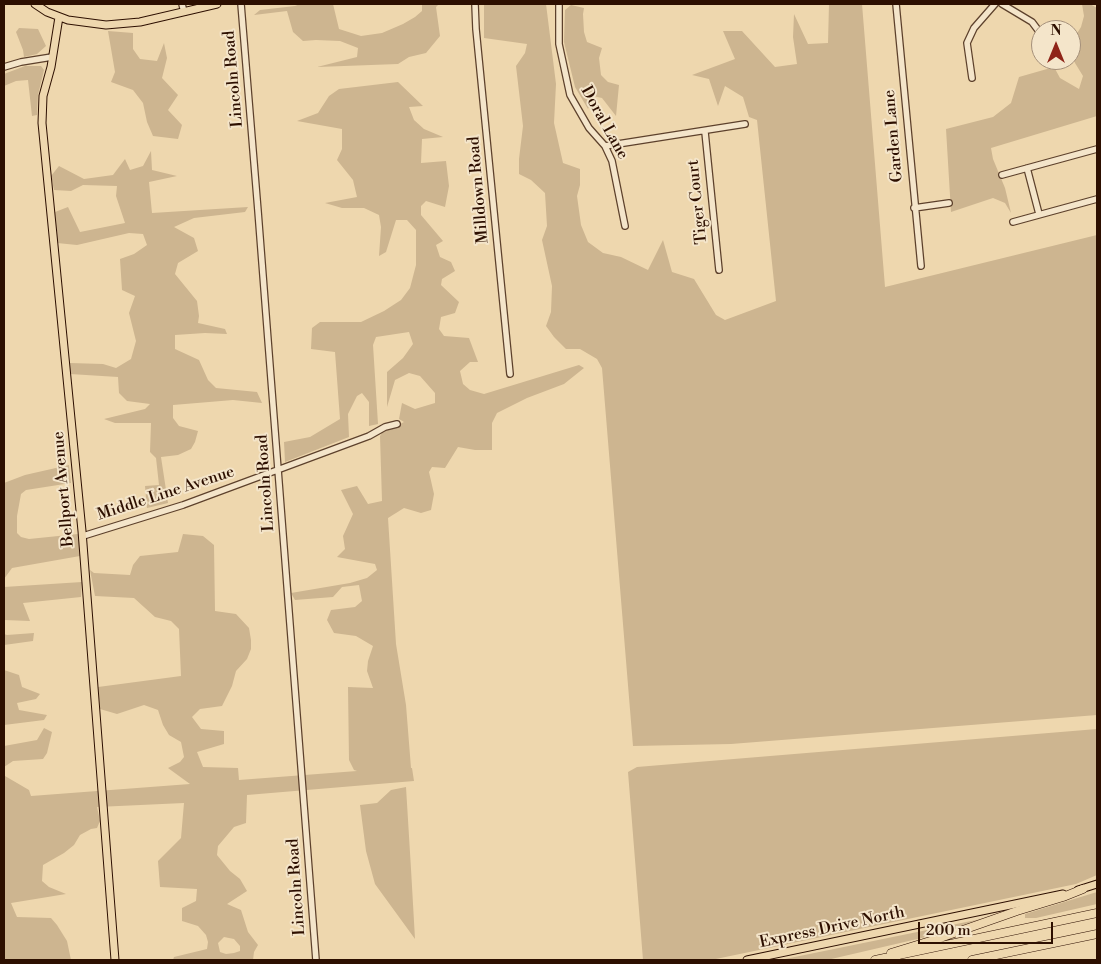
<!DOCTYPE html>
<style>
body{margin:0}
#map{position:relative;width:1101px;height:964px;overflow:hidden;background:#eed7ae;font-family:"Libre Bodoni",serif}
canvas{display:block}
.frame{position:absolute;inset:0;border:5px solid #2d0f00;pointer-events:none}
.north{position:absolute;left:1031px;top:20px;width:50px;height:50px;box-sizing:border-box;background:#f4e5ca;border:1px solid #a48f79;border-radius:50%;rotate:0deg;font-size:14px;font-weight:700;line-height:20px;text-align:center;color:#2d0f00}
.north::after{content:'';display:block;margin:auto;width:18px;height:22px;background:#8f2418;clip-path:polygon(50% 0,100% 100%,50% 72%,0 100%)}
.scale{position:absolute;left:918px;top:922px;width:135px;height:22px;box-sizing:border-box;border:2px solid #2d0f00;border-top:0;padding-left:6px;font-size:15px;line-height:18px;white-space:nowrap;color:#2d0f00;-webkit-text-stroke:4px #f4e5ca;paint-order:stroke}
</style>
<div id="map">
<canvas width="1101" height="964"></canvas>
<div class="frame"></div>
<div class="north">N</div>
<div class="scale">200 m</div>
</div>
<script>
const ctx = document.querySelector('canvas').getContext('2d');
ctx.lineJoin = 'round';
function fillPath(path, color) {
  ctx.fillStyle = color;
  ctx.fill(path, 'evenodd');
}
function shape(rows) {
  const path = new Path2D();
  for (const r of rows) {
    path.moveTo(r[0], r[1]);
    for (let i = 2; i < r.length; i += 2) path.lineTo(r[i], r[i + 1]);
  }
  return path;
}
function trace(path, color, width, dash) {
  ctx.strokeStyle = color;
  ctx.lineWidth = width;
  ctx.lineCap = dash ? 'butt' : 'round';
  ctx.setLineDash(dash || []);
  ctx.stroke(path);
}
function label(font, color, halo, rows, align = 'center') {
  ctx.font = font + ' "Libre Bodoni",serif';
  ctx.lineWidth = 4;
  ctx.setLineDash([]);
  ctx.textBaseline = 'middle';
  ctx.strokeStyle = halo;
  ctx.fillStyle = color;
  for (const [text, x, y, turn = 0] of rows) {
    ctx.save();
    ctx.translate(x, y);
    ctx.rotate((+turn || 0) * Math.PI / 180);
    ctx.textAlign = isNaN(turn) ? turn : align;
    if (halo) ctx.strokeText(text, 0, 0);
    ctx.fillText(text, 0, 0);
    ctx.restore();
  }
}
const green = shape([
 [300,4,333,4,339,29,361,36,382,33,403,24,415,17,422,11,422,4,439,4,436,7,440,36,426,53,409,57,398,64,317,67,357,57,358,48,340,41,316,40,303,41,293,32,287,11,254,15,260,10,295,6],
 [484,4,546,4,556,84,554,123,563,163,580,169,580,185,577,196,581,225,588,242,603,253,621,257,648,270,663,240,672,272,694,279,716,315,725,320,776,301,757,120,749,117,743,97,725,86,718,106,709,79,692,75,735,59,723,31,742,31,775,67,797,64,793,37,794,14,808,44,828,43,829,4,862,4,885,287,1097,235,1097,715,731,744,633,746,602,368,597,359,580,349,566,349,554,337,546,326,551,312,552,286,542,240,547,226,545,193,531,180,519,174,519,159,523,126,516,66,525,53,527,44,484,38],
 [1082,4,1090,4,1097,8,1097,116,991,148,993,159,1005,188,1011,213,1005,203,993,198,951,212,946,129,993,117,1011,103,1019,77,1054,67,1060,78,1079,89,1083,76,1075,63,1071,52,1071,43,1081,27,1084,16],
 [571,5,584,8,583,14,584,32,587,42,602,48,599,58,601,75,608,82,619,85,616,116,602,98,593,96,588,109,575,87,564,42,565,10],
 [19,28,38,29,46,46,37,54,24,57,23,50,16,32],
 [108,31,133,33,133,49,140,59,157,61,164,43,167,58,162,78,178,95,168,110,182,125,178,139,153,136,147,122,143,103,133,90,111,82,115,72],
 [25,66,41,66,44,70,38,95,37,115,32,116,28,80,16,81,4,86,4,74],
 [398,82,423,106,409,107,414,120,424,129,443,137,422,139,421,163,446,161,449,186,445,207,426,201,421,206,421,215,443,241,436,245,440,257,451,262,455,271,442,279,441,285,459,302,455,313,441,317,439,329,444,336,469,338,478,362,470,362,460,371,463,384,470,390,484,394,579,365,584,368,564,384,527,398,497,413,492,423,492,450,475,450,458,447,445,468,432,467,429,472,434,494,431,510,421,513,404,508,388,518,396,644,406,705,411,768,412,768,414,781,247,795,246,823,234,827,218,846,217,855,230,871,240,879,247,891,227,904,241,910,248,932,258,945,254,952,253,960,173,960,174,957,207,949,208,942,206,935,198,926,182,921,182,908,196,901,197,889,160,887,158,861,181,838,184,803,97,807,100,821,97,828,91,829,80,835,74,845,64,853,43,865,42,881,49,887,66,894,11,903,17,917,51,918,57,925,67,941,71,960,4,960,4,773,5,776,29,790,31,796,190,784,168,768,180,762,184,757,181,742,169,735,163,725,158,710,144,705,117,714,100,709,98,687,181,676,179,629,171,621,155,617,134,598,95,596,90,570,94,573,130,575,133,565,140,556,178,552,183,534,203,536,214,545,215,611,236,614,249,628,251,640,251,649,247,659,236,671,232,686,222,706,200,709,192,717,201,729,224,731,224,744,197,752,203,767,238,768,239,780,357,771,354,770,349,760,348,687,373,688,367,671,368,661,373,646,356,636,334,633,327,620,331,610,355,607,362,601,359,585,342,587,333,597,295,600,291,593,350,583,367,578,377,570,375,564,337,557,345,549,343,536,353,514,341,490,357,486,368,504,382,501,380,436,382,433,404,422,399,419,402,403,415,409,435,403,435,393,420,376,409,373,395,380,387,407,387,372,403,358,413,344,409,332,376,337,373,345,378,424,369,426,369,402,362,393,357,396,348,414,349,437,285,462,284,442,310,437,340,419,335,352,311,349,312,328,320,322,361,322,384,311,401,300,410,288,416,265,416,230,407,220,396,220,386,252,379,256,381,227,379,215,364,208,342,208,325,203,357,197,353,180,337,160,342,149,342,129,297,121,318,113,329,96,339,89],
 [224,937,234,939,240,946,240,951,234,953,226,954,220,952,218,943],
 [151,151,152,170,177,176,149,182,152,213,248,207,245,212,194,218,174,227,194,238,198,251,178,263,175,274,197,301,199,316,198,323,225,329,227,334,205,333,175,335,175,349,199,360,208,380,216,388,257,392,262,403,233,400,173,405,173,418,179,426,198,431,195,442,191,449,178,455,161,457,168,503,147,508,145,486,159,485,156,458,150,452,151,423,115,423,104,419,145,409,150,404,127,401,119,393,118,377,70,374,70,363,103,364,116,368,131,359,136,341,129,313,135,296,122,290,120,259,134,254,147,245,143,234,129,233,77,245,57,243,55,212,68,207,80,232,125,223,116,196,117,186,83,185,71,191,54,190,51,176,59,166,84,179,113,175,125,159,130,170,143,166],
 [69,465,71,483,26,490,21,494,17,516,17,533,21,537,29,539,78,534,80,556,12,568,4,579,4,483,25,475],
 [82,582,81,597,23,603,30,621,4,620,4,587],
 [34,633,33,641,4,645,4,634,7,635],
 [4,670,19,675,22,687,40,694,36,699,17,703,19,710,47,715,44,720,4,725],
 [44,728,52,732,47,753,43,759,13,761,4,767,4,746,37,740],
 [1097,729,1097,875,1076,884,711,960,643,960,628,772,637,767],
 [406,787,411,869,415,939,375,884,366,851,360,805,377,803,391,790],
 [1097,892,1097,904,1036,918,1025,918,1025,914],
 [981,919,926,937,827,960,780,960]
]);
const minor = shape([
 [182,4,184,12],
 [241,4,258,211,316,960],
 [475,4,476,29,510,374],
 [559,4,559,44,570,95,589,128,605,146,612,161,625,226],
 [896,4,921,266],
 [1002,4,1032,22,1038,30],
 [4,67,21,62,52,57],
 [972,78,967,43,974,28,995,4],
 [705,132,719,270],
 [605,146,745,124],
 [1027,168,1039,214],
 [1002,175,1097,149],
 [914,208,949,203],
 [1013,222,1097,199],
 [83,536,183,505,369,436,385,427,397,424]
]);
const major = shape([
 [35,4,47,12,68,20,106,25,140,22,217,4],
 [59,17,51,67,43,96,42,123,82,531,115,960],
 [1078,890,1097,884],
 [747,960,1063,894]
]);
const highway = shape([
 [891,953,940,938,1017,911,1063,897,1083,889],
 [875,960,1097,913],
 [972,960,1097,934]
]);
const streetNames = [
 ["Lincoln Road",234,79,-95],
 ["Doral Lane",604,123,61],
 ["Garden Lane",894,136,-95],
 ["Milldown Road",479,190,-95],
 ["Tiger Court",698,202,-96],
 ["Lincoln Road",266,483,-94],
 ["Bellport Avenue",64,489,-95],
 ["Middle Line Avenue",166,494,-18],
 ["Lincoln Road",297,887,-94],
 ["Express Drive North",832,928,-12]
];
fillPath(green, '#cdb590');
trace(minor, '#5d412c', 8);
trace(major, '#2d0f00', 9);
trace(highway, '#2d0f00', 9);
trace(minor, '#f4e5ca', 5.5);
trace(major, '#eed7ae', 7);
trace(highway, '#eed7ae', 8);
label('16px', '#2d0f00', '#f4e5ca', streetNames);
</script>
